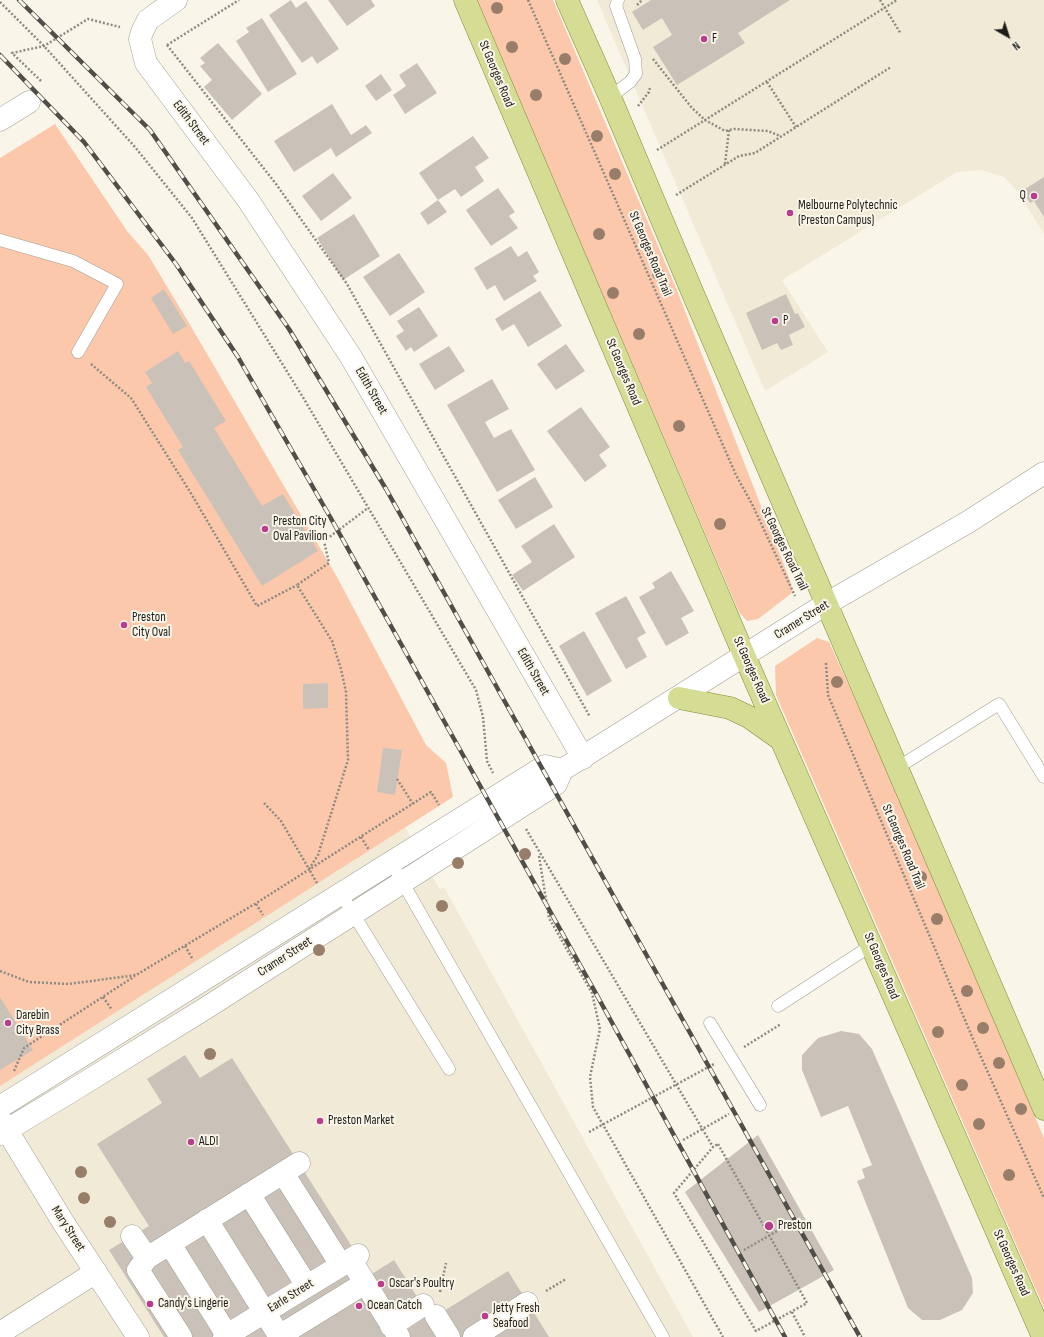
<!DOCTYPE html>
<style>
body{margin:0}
#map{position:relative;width:1044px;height:1337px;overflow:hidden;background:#f9f5e9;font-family:"Sofia Sans Condensed",sans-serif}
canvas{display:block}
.north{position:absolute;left:988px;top:16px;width:40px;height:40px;-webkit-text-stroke:3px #f9f5e9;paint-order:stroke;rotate:141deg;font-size:11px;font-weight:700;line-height:16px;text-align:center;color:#1e1d19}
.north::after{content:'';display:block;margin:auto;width:14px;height:18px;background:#1e1d19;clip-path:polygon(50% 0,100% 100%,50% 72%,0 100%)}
</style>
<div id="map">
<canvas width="1044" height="1337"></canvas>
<div class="north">N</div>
</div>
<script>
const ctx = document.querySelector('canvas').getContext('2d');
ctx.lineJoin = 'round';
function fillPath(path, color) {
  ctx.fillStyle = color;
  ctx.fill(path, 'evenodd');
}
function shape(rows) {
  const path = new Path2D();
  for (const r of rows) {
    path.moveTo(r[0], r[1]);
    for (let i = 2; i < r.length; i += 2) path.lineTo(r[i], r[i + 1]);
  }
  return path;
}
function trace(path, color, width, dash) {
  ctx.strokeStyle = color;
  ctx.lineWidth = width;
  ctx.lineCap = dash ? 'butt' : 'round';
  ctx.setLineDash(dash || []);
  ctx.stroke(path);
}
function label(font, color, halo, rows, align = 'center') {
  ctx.font = font + ' "Sofia Sans Condensed",sans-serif';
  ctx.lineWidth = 4;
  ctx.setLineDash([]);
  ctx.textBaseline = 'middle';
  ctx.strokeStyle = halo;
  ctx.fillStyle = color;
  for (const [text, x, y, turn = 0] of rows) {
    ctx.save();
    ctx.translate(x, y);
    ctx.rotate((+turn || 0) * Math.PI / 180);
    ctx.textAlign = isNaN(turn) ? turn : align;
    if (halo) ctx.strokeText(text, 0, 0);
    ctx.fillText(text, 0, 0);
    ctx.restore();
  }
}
const built = shape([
 [597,0,1044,0,1044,234,1018,192,1004,177,981,170,957,172,782,280,828,352,765,391],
 [405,827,440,890,444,887,693,1337,0,1337,0,1079]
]);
const green = shape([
 [476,0,553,0,676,288,791,583,792,593,758,619,747,621,739,612],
 [55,124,127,231,148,255,189,323,337,577,426,745,446,763,453,797,0,1086,0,158],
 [817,638,829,642,905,808,1044,1138,1044,1308,776,695,775,666]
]);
const building = shape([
 [291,0,296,8,306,1,339,49,317,64,312,56,302,63,269,15],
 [328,0,371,0,375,6,347,26],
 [651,0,790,0,738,33,745,43,677,85,653,47,672,35,662,18,643,30,632,12],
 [262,18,297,74,268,92,236,41,249,32,246,28],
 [218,43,262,94,232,120,204,87,212,80,200,66,205,63,200,58],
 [417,63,437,93,405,114,393,95,406,86,399,75],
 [381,74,392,90,376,101,365,86],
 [332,104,351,135,366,125,372,133,336,157,331,148,294,172,274,141],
 [473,136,489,158,475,167,484,181,461,197,455,189,438,200,419,173],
 [333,173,352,198,321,221,302,196],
 [1044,177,1044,217,1034,201,1030,203,1022,191],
 [498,188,515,212,509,216,518,228,491,246,466,210],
 [438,200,447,212,428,225,420,213],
 [354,214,380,256,343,280,317,238],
 [511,246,518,257,527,251,539,272,533,276,537,281,504,301,495,285,487,290,474,268],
 [399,253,425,292,390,316,363,277],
 [164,289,187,326,173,334,151,298],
 [540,291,562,326,528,347,514,324,502,331,495,319],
 [786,294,795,314,798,313,805,327,789,335,793,345,781,350,777,343,762,350,746,313],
 [419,307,438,336,414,352,411,347,406,351,396,336,404,331,397,321],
 [566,344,585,371,556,390,537,364],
 [449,346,465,371,435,390,419,364],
 [178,351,185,363,189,361,226,421,214,428,262,506,283,494,318,551,262,586,178,450,183,447,146,387,152,383,145,372],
 [492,379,509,409,485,422,494,438,511,429,535,470,497,492,447,405],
 [581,407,610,447,599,455,607,466,585,482,547,431],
 [535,477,553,507,516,529,498,500],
 [554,524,575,557,523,591,512,575,532,562,521,546],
 [671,571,694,611,681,618,689,633,666,646,639,597,655,588,652,583],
 [626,596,646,633,637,638,647,657,626,669,595,613],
 [584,631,612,681,587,696,559,646],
 [328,683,328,708,303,709,303,684],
 [383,748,402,750,395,795,377,792],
 [0,997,33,1050,0,1070],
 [841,1031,859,1034,872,1049,972,1278,973,1293,962,1310,940,1320,922,1320,908,1308,857,1181,865,1178,862,1169,872,1165,848,1106,821,1117,802,1070,802,1055,818,1038],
 [185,1055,200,1078,232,1058,370,1275,394,1260,431,1319,508,1271,549,1337,164,1337,109,1250,149,1226,97,1144,162,1103,147,1079],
 [758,1135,834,1270,759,1312,685,1192]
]);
const path = shape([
 [528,0,736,475,752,504,795,596],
 [880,0,901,34],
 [0,2,44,46,135,147,192,218,304,399,476,690,483,717,487,761,493,773],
 [637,5,642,0],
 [167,45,276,184,347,284,590,717],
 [167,45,239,0],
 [653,59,692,108,705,120,725,131,734,129,768,131,780,136],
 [41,81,12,53,44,46,88,19,120,27],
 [767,82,796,127],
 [638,106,649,92,650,87],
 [657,150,897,0],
 [725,164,729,130],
 [676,195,739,156,755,153,891,67],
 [91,364,131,398,192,495,257,606,297,585],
 [826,663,828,695,973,1039,1044,1198],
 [397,779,413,804],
 [264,803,281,821,309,869],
 [526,829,713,1147],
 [361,837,369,850],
 [539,856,549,918,592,993,600,1029,590,1077,593,1107,723,1337],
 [317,883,309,869,318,855,348,760,346,692,341,669,332,641,297,585,329,563,324,541,368,508],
 [256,904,263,915],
 [185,946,193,960],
 [0,971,29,982,69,984,136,975,258,902,431,792,439,805],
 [103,997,112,1010],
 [744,1047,781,1024],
 [14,1071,24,1048,135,976],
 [589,1132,714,1064],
 [683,1140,729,1114],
 [718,1144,807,1303,756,1331,674,1193,713,1147,718,1144],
 [744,1250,791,1223],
 [546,1291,566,1279],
 [440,1292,446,1263],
 [792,1312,805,1337]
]);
const lane = shape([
 [610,97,630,82,636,74,635,59,616,6,618,0],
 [0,240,73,261,117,284,78,352],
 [897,768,999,704,1044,777],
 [391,862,663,1337],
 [341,894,449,1069],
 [778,1006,872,945],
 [710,1023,760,1105]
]);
const street = shape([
 [176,0,148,20,142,32,140,39,146,63,248,200,351,357,583,758],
 [0,120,29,102],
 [0,1119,63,1222,138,1337],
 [283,1173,341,1265],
 [249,1194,307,1286],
 [207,1220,280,1337],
 [132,1236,147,1258,299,1163],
 [170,1244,227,1335],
 [147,1258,138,1270,181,1337],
 [357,1270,399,1337],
 [436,1316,449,1337],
 [391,1326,423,1305],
 [0,1333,96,1272],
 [279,1336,365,1283],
 [224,1337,358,1255],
 [474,1337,527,1303]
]);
const secondary = shape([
 [0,1107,545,766,562,770],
 [0,1134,70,1092,206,1008,556,784,562,770,826,604,968,522,1044,473]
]);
const primary = shape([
 [465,0,744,655,1043,1337],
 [567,0,610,97,694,296,1044,1109],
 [679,698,730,708,749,717,780,739]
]);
const rail = shape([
 [19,0,150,130,289,329,386,489,860,1337],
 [0,55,84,142,176,264,238,357,333,522,594,990,785,1337]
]);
const trees = [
 [497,8],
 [512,47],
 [565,59],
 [536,95],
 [597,136],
 [615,174],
 [599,234],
 [658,274],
 [613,293],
 [639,334],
 [679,426],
 [720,524],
 [837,682],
 [525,854],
 [458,863],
 [921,877],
 [442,906],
 [937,919],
 [319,950],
 [967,991],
 [983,1028],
 [938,1032],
 [210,1054],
 [999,1063],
 [962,1085],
 [1021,1109],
 [979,1124],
 [81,1172],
 [1009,1175],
 [84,1198],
 [110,1222]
];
const markers = [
 [704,39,4,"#b93d8e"],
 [1034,196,4,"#b93d8e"],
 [790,213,4,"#b93d8e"],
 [775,321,4,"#b93d8e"],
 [265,529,4,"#b93d8e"],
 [124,625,4,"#b93d8e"],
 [8,1023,4,"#b93d8e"],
 [320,1121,4,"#b93d8e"],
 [191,1142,4,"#b93d8e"],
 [769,1226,5,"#b93d8e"],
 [381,1284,4,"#b93d8e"],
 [150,1304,4,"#b93d8e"],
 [359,1306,4,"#b93d8e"],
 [485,1316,4,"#b93d8e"]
];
const poiNames = [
 ["F",712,39],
 ["Q",1026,196,"right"],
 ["Melbourne Polytechnic",798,206],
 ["(Preston Campus)",798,221],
 ["P",783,321],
 ["Preston City",273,522],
 ["Oval Pavilion",273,537],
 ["Preston",132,618],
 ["City Oval",132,633],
 ["Darebin",16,1016],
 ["City Brass",16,1031],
 ["Preston Market",328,1121],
 ["ALDI",199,1142],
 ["Preston",778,1226],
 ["Oscar's Poultry",389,1284],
 ["Candy's Lingerie",158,1304],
 ["Ocean Catch",367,1306],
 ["Jetty Fresh",493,1309],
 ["Seafood",493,1324]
];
const streetNames = [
 ["St Georges Road",496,74,67],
 ["Edith Street",191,123,53],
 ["St Georges Road Trail",650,254,67],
 ["St Georges Road",623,372,67],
 ["Edith Street",371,391,60],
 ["St Georges Road Trail",784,549,64],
 ["Cramer Street",802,620,-32],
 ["St Georges Road",751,670,66],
 ["Edith Street",533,672,60],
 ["St Georges Road Trail",903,847,67],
 ["Cramer Street",285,957,-33],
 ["St Georges Road",881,966,67],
 ["Mary Street",68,1229,57],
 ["St Georges Road",1011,1263,66],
 ["Earle Street",291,1296,-32]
];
fillPath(built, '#f0ead7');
fillPath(green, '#fcc8ab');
fillPath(building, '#cac2b8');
trace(lane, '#a29f94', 13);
trace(street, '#a29f94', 23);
trace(secondary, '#a29f94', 23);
trace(primary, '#828c3a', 23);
trace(path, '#8d8a82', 2.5, [2, 2]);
trace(lane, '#fff', 12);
trace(street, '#fff', 22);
trace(secondary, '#fff', 22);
trace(primary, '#d4dd93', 22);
trace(rail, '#504e48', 4.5);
trace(rail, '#f9f5e9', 3, [9]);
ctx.fillStyle = '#987e69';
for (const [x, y] of trees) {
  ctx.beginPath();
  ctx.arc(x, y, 6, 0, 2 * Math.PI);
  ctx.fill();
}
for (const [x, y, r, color] of markers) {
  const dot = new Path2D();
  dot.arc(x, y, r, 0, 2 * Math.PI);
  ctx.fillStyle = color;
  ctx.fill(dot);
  trace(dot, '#f9f5e9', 1.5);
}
label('13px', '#1e1d19', '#f9f5e9', poiNames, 'left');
label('13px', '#1e1d19', '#f9f5e9', streetNames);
</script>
